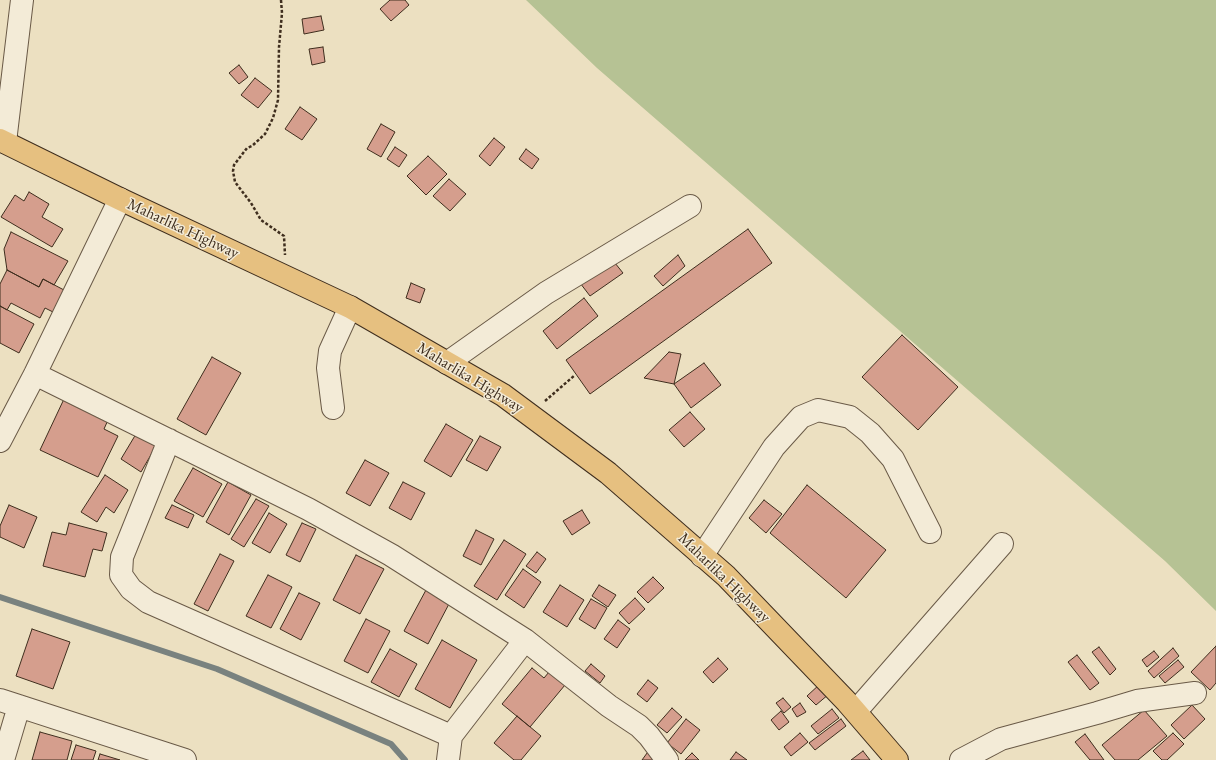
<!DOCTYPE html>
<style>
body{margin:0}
canvas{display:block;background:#ece0c1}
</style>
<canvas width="1216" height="760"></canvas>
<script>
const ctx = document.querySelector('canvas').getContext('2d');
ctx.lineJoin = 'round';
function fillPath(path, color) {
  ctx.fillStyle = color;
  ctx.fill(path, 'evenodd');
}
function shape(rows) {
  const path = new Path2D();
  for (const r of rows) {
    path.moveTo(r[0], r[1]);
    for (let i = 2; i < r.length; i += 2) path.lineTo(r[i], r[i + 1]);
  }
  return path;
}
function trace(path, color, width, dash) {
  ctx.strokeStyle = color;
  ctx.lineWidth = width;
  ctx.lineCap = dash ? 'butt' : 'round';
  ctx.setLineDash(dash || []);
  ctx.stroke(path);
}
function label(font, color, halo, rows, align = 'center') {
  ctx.font = font + ' "EB Garamond",serif';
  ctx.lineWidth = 3;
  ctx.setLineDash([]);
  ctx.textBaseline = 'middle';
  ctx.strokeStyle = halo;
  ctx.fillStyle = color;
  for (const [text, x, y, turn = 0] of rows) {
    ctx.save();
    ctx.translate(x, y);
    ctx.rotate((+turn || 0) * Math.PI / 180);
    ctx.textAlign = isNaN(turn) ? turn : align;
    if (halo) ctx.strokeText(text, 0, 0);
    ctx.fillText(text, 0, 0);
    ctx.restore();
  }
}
const green = shape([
 [526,0,1216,0,1216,611,1165,561,597,68]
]);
const stream = shape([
 [0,597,217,669,391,744,405,760]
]);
const building = shape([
 [390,0,405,0,409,5,391,21,380,9,390,0],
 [321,16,324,30,304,34,302,19,321,16],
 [323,47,325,62,312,65,309,49,323,47],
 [239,65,248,77,239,84,229,73,239,65],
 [255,78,272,91,258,108,241,95,255,78],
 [300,107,317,119,302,140,285,129,300,107],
 [381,124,395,132,381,157,367,149,381,124],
 [494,138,505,147,490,166,479,156,494,138],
 [395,147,407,155,399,167,387,159,395,147],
 [526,149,539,159,532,169,519,159,526,149],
 [428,156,447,174,426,195,407,176,428,156],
 [449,179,466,194,450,211,433,196,449,179],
 [29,192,49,204,42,217,63,229,52,247,1,217,15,195,24,201,29,192],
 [748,229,772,263,590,394,566,360,748,229],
 [11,232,68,261,54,285,43,279,39,287,7,270,4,249,11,232],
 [678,255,685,266,663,286,654,276,678,255],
 [611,258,623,273,590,296,577,279,611,258],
 [7,270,39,287,43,279,64,290,55,313,45,308,40,318,11,303,7,310,0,306,0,284,7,270],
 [411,283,425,289,420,303,406,298,411,283],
 [584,298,598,316,557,349,543,331,584,298],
 [0,306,34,324,19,353,0,343,0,306],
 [902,335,958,387,918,430,862,377,902,335],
 [669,352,681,354,674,384,644,378,669,352],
 [212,357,241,373,206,435,177,419,212,357],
 [704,363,721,385,691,408,674,384,704,363],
 [64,399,108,420,104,429,118,436,98,477,40,450,64,399],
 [690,412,705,429,684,447,669,430,690,412],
 [446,424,473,440,451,477,424,461,446,424],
 [136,434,156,446,141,472,121,459,136,434],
 [480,436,501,447,487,471,466,460,480,436],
 [365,460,389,473,370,506,346,493,365,460],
 [193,468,222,484,203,517,174,501,193,468],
 [105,475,128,490,114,513,106,507,97,522,81,512,105,475],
 [228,482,251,495,229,535,206,522,228,482],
 [403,482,425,493,411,520,389,508,403,482],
 [807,485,886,550,846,598,770,533,807,485],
 [256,499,269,506,244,547,231,539,256,499],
 [764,500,782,514,766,533,749,518,764,500],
 [9,505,37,517,24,548,0,537,0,526,9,505],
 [172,505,194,515,188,528,165,518,172,505],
 [582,510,590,523,572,535,563,521,582,510],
 [269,513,287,524,270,553,252,543,269,513],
 [69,523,107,533,102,551,93,549,85,577,43,566,52,532,66,535,69,523],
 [302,523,316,529,300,562,286,555,302,523],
 [476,530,494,539,481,565,463,556,476,530],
 [504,540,526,554,497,600,474,586,504,540],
 [537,552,546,559,536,573,526,566,537,552],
 [220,554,234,561,208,611,194,604,220,554],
 [356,555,384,569,360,614,333,600,356,555],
 [523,569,541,582,524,608,505,595,523,569],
 [268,575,292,587,271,628,246,616,268,575],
 [653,577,664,588,648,603,637,592,653,577],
 [560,585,584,600,567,627,543,612,560,585],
 [599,585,616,595,608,607,592,596,599,585],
 [426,590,450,602,428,644,404,631,426,590],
 [299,593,320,603,301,640,280,629,299,593],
 [635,598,645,609,629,624,619,613,635,598],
 [591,599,607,608,595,629,579,619,591,599],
 [366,619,390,631,368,673,344,661,366,619],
 [618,620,630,629,617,648,604,639,618,620],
 [32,629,70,642,53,689,16,676,32,629],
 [442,640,477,660,450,708,415,689,442,640],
 [1216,646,1216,683,1210,690,1191,672,1216,646],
 [1099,647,1116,669,1110,675,1092,652,1099,647],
 [1173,648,1179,656,1154,678,1148,671,1173,648],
 [390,649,417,664,399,697,371,682,390,649],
 [1154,651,1159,657,1147,667,1142,660,1154,651],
 [1077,655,1099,683,1090,690,1068,662,1077,655],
 [718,658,728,669,713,683,703,672,718,658],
 [1178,660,1184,667,1165,683,1159,676,1178,660],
 [591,664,605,676,600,683,585,671,591,664],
 [532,668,544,678,549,672,565,685,530,727,502,704,532,668],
 [648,680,658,688,647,702,637,694,648,680],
 [820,684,829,694,816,705,807,696,820,684],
 [783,698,791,707,784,713,776,703,783,698],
 [800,703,806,712,797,717,792,709,800,703],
 [1192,705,1205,719,1184,739,1171,725,1192,705],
 [672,708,682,717,667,733,657,725,672,708],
 [832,709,839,718,818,734,811,726,832,709],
 [1144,710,1167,736,1138,760,1115,760,1102,745,1144,710],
 [781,711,789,722,779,730,771,720,781,711],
 [517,716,541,736,521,760,514,760,494,743,517,716],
 [686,719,700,730,681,754,667,743,686,719],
 [841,719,846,726,815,750,809,743,841,719],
 [40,732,72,741,67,760,32,760,40,732],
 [800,733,808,742,791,756,784,747,800,733],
 [1173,733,1184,744,1167,760,1162,760,1153,751,1173,733],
 [1085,734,1104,760,1090,760,1075,742,1085,734],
 [76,745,96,751,93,760,71,760,76,745],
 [650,749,656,760,642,760,650,749],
 [863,751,870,760,851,760,863,751],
 [736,752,747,760,730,760,736,752],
 [692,753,699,760,685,760,692,753],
 [100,754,120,760,98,760,100,754]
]);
const path = shape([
 [281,0,282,13,279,47,278,100,273,118,265,134,252,146,247,148,234,165,233,171,235,182,251,203,261,220,284,236,285,255],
 [545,401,575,375]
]);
const minor = shape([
 [5,142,22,0],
 [447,363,546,293,690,206],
 [35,374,308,509,391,555,525,640,609,706,639,726,649,736,667,760],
 [333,408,328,368,330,351,350,307],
 [169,440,122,557,121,575,131,589,148,602,451,736],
 [0,441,35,374,120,199],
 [702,556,774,447,801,417,818,410,850,417,870,433,893,459,930,532],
 [0,700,185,760],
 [856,711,1002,544],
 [3,760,19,706],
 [448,760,451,736,525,640],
 [961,760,1001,739,1097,713,1137,701,1195,693]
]);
const highway = shape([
 [0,140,120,199,350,307,503,395,608,473,726,576,847,702,897,760]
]);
const streetNames = [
 ["Maharlika Highway",183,229,25],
 ["Maharlika Highway",470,378,31],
 ["Maharlika Highway",724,578,44]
];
fillPath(green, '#b6c294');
trace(stream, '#79827f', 6);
fillPath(building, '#d59e8d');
trace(building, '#3f2e1e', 1);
trace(minor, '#6a5a47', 24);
trace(highway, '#3f2e1e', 24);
trace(path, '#3f2e1e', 2.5, [3, 2]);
trace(minor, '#f3ebd7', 22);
trace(highway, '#e6c080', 22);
label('16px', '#3f2e1e', '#f3ebd7', streetNames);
</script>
